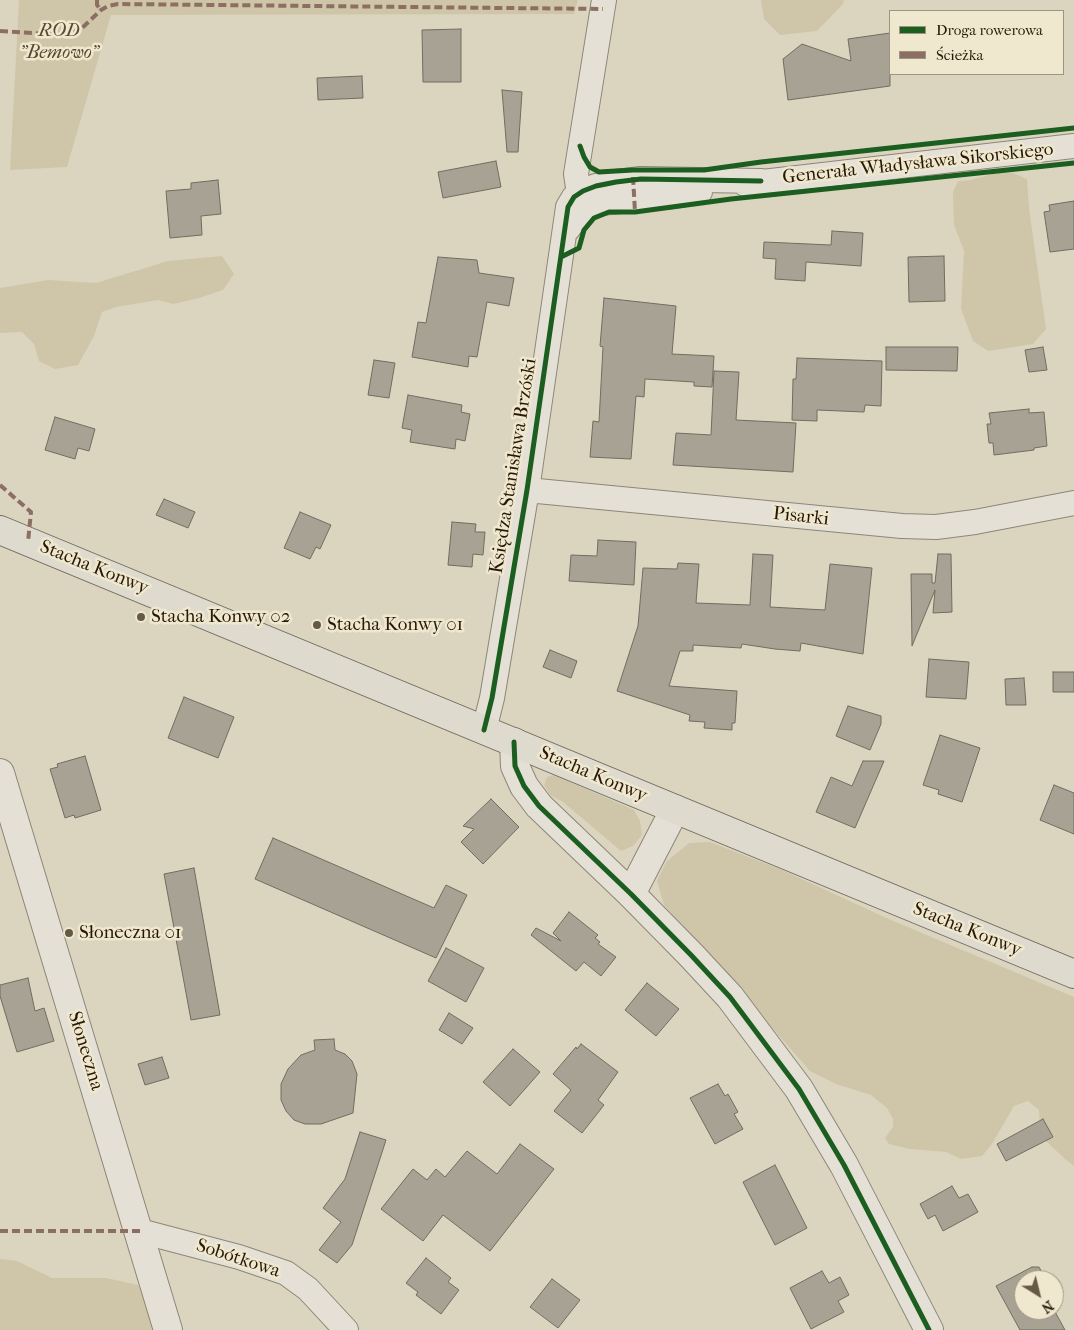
<!DOCTYPE html>
<meta charset="utf-8">
<style>
body{margin:0}
#map{position:relative;width:1074px;height:1330px;overflow:hidden;background:#dbd5c0;font-family:"IM FELL French Canon",serif}
canvas{display:block}
.legend{position:absolute;left:889px;top:10px;width:175px;height:65px;box-sizing:border-box;background:#efe8cf;border:1px solid #9f947f;margin:0;padding:6px 9px;list-style:none;font-size:15px;color:#271706}
.legend li{display:flex;align-items:center;gap:10px;height:25px}
.legend b{width:25px;border:1px solid #9f947f}
.north{position:absolute;left:1014px;top:1270px;width:50px;height:50px;box-sizing:border-box;background:#efe8cf;border:1px solid #9f947f;border-radius:50%;rotate:144deg;font-size:14px;font-weight:700;line-height:20px;text-align:center;color:#271706}
.north::after{content:'';display:block;margin:auto;width:18px;height:22px;background:#665a47;clip-path:polygon(50% 0,100% 100%,50% 72%,0 100%)}
</style>
<div id="map">
<canvas width="1074" height="1330"></canvas>
<ul class="legend">
<li><b style="height:6px;background:#1b5e20"></b>Droga rowerowa</li>
<li><b style="height:6px;background:#8d6e63"></b>Ścieżka</li>
</ul>
<div class="north">N</div>
</div>
<script>
const ctx = document.querySelector('canvas').getContext('2d');
ctx.lineJoin = 'round';
function fillPath(path, color) {
  ctx.fillStyle = color;
  ctx.fill(path, 'evenodd');
}
function shape(rows) {
  const path = new Path2D();
  for (const r of rows) {
    path.moveTo(r[0], r[1]);
    for (let i = 2; i < r.length; i += 2) path.lineTo(r[i], r[i + 1]);
  }
  return path;
}
function trace(path, color, width, dash) {
  ctx.strokeStyle = color;
  ctx.lineWidth = width;
  ctx.lineCap = dash ? 'butt' : 'round';
  ctx.setLineDash(dash || []);
  ctx.stroke(path);
}
function label(font, color, halo, rows, align = 'center') {
  ctx.font = font + ' "IM FELL French Canon",serif';
  ctx.lineWidth = 5;
  ctx.setLineDash([]);
  ctx.textBaseline = 'middle';
  ctx.strokeStyle = halo;
  ctx.fillStyle = color;
  for (const [text, x, y, turn = 0] of rows) {
    ctx.save();
    ctx.translate(x, y);
    ctx.rotate((+turn || 0) * Math.PI / 180);
    ctx.textAlign = isNaN(turn) ? turn : align;
    if (halo) ctx.strokeText(text, 0, 0);
    ctx.fillText(text, 0, 0);
    ctx.restore();
  }
}
const green = shape([
 [19,0,578,0,574,14,111,15,67,167,10,170],
 [761,0,844,0,843,4,817,31,780,35,764,19],
 [996,173,1013,173,1027,179,1029,208,1046,329,1033,344,988,351,973,341,961,309,964,251,954,225,953,192,958,181,971,180],
 [222,256,234,274,223,290,199,298,173,304,158,300,116,307,102,312,94,336,78,365,55,369,39,361,34,344,22,332,0,333,0,288,48,280,96,283,168,261],
 [554,775,634,810,640,821,642,835,633,846,621,851,563,802,550,795,544,785,547,777],
 [710,842,782,870,891,920,1074,997,1074,1166,1065,1159,1046,1141,1040,1128,1039,1110,1028,1101,1014,1106,992,1144,982,1156,961,1159,946,1152,910,1149,889,1144,885,1138,893,1127,893,1119,887,1108,871,1095,836,1084,810,1071,664,905,657,881,666,862,689,843],
 [0,1259,17,1261,52,1278,106,1278,138,1285,150,1310,155,1330,0,1330]
]);
const building = shape([
 [461,29,461,82,423,82,422,30,461,29],
 [890,33,890,86,788,100,783,59,802,44,851,61,848,39,890,33],
 [362,76,363,98,318,100,317,78,362,76],
 [502,90,522,92,518,152,507,152,502,90],
 [496,161,501,187,443,198,438,172,496,161],
 [218,180,221,214,201,216,202,235,170,238,166,191,191,189,191,183,218,180],
 [1074,201,1074,249,1050,252,1044,212,1050,211,1049,205,1074,201],
 [832,231,863,233,861,266,806,262,805,281,775,279,776,259,763,258,764,242,831,245,832,231],
 [944,256,945,301,909,302,908,257,944,256],
 [438,257,477,260,479,273,514,278,509,306,487,302,477,357,469,356,468,367,412,357,418,322,426,323,438,257],
 [604,298,676,306,672,354,714,356,712,387,694,386,694,382,645,379,644,397,636,396,631,459,590,457,593,421,599,422,603,347,600,346,604,298],
 [886,347,958,347,957,371,886,370,886,347],
 [1043,347,1047,370,1029,372,1025,350,1043,347],
 [797,358,882,361,881,406,865,405,864,412,817,410,817,421,792,420,793,379,796,379,797,358],
 [374,360,395,363,389,398,368,395,374,360],
 [714,371,739,372,736,420,796,423,793,472,673,465,676,433,711,435,714,371],
 [408,395,462,405,461,412,470,414,465,441,456,439,455,449,410,442,412,430,402,428,408,395],
 [1029,409,1029,413,1044,412,1047,446,1034,448,1034,450,994,455,993,443,989,443,987,424,991,424,989,413,1029,409],
 [55,417,95,429,89,451,78,448,75,459,45,450,55,417],
 [164,499,195,512,188,528,156,515,164,499],
 [300,512,331,525,320,549,316,547,310,559,284,548,300,512],
 [452,522,476,524,475,532,485,532,483,555,473,554,472,567,448,565,452,522],
 [598,540,636,542,634,585,569,581,571,555,597,556,598,540],
 [753,554,773,555,770,607,825,610,830,564,872,568,863,654,801,643,800,651,775,649,742,644,741,648,693,645,693,651,680,651,669,686,737,691,735,723,732,723,732,730,704,728,705,722,689,721,690,715,617,691,638,626,643,568,677,569,678,563,699,564,696,603,750,605,753,554],
 [938,554,951,554,952,612,933,613,935,590,912,646,911,574,932,574,932,583,935,583,938,554],
 [550,650,577,661,571,678,543,667,550,650],
 [929,659,969,662,966,699,926,697,929,659],
 [1053,672,1074,672,1074,692,1053,692,1053,672],
 [1024,678,1026,705,1006,705,1005,679,1024,678],
 [184,697,234,717,218,758,168,738,184,697],
 [848,706,881,716,881,724,870,750,836,736,848,706],
 [940,735,980,748,962,802,938,794,939,790,923,785,940,735],
 [85,756,101,810,75,818,74,815,65,818,50,769,58,767,57,764,85,756],
 [863,761,884,761,855,828,816,812,831,777,852,786,863,761],
 [1054,785,1074,793,1074,834,1040,820,1054,785],
 [491,799,519,827,483,864,461,842,474,829,463,826,491,799],
 [273,838,434,908,446,885,467,895,436,958,255,879,273,838],
 [194,868,220,1015,191,1020,164,874,194,868],
 [569,912,598,935,595,938,600,942,598,944,616,957,601,976,584,962,576,971,531,935,536,928,561,941,553,933,569,912],
 [446,948,484,968,466,1002,428,981,446,948],
 [28,978,35,1011,44,1008,54,1041,17,1052,0,996,0,985,28,978],
 [647,983,679,1009,656,1036,625,1010,647,983],
 [449,1013,473,1028,462,1044,439,1030,449,1013],
 [334,1039,335,1050,345,1054,352,1061,357,1074,353,1113,321,1124,305,1124,294,1120,286,1111,281,1100,281,1084,288,1069,301,1055,315,1050,314,1040,334,1039],
 [581,1044,618,1072,598,1100,604,1105,582,1133,554,1111,571,1090,553,1074,576,1047,577,1049,581,1044],
 [513,1049,540,1072,510,1106,483,1082,513,1049],
 [162,1057,169,1078,145,1085,138,1064,162,1057],
 [718,1084,725,1096,728,1094,738,1112,734,1114,743,1129,715,1144,690,1098,718,1084],
 [1043,1119,1053,1137,1006,1161,997,1144,1043,1119],
 [360,1132,386,1140,352,1245,337,1263,319,1250,341,1222,323,1208,345,1179,360,1132],
 [520,1144,554,1169,490,1251,443,1215,423,1241,381,1209,413,1169,427,1180,436,1169,445,1177,467,1151,497,1174,520,1144],
 [775,1165,807,1228,775,1245,743,1182,775,1165],
 [952,1186,959,1198,968,1194,978,1212,943,1231,935,1215,928,1219,920,1204,952,1186],
 [426,1258,451,1278,448,1282,459,1290,441,1314,416,1295,418,1292,406,1283,426,1258],
 [1032,1267,1039,1267,1046,1280,1024,1280,1024,1310,1054,1310,1065,1330,1020,1330,996,1286,1032,1267],
 [822,1271,829,1283,840,1277,849,1295,838,1301,844,1312,811,1329,790,1288,822,1271],
 [552,1279,580,1300,558,1328,530,1307,552,1279]
]);
const minor = shape([
 [745,184,1074,146],
 [587,206,579,194,576,174,604,0],
 [568,229,579,214,589,207,600,203,674,196,700,192],
 [527,490,902,526,936,527,975,522,1074,503],
 [484,730,492,698,527,490,568,207,574,197,583,191,596,186,616,182,641,179,761,181],
 [140,1231,239,1257,286,1273,308,1289,346,1330]
]);
const tertiary = shape([
 [514,742,515,766,524,786,539,806,631,894,691,955,730,997,799,1089,844,1165,929,1330],
 [0,773,168,1330],
 [631,894,675,809]
]);
const primary = shape([
 [0,530,1074,974]
]);
const quiet = shape([
 [97,0,97,5,101,10],
 [0,31,50,34,70,33,81,29,101,10,108,6,118,4,603,9],
 [633,177,635,212],
 [0,485,31,512,28,542],
 [0,1231,140,1231]
]);
const cycleway = shape([
 [580,146,584,157,590,167,599,172,633,170,704,170,761,162,1074,128],
 [561,257,579,248,584,230,594,218,609,212,635,212,731,199,1074,163],
 [484,730,492,698,527,490,568,207,574,197,583,191,596,186,616,182,641,179,761,181],
 [514,742,515,766,524,786,539,806,631,894,691,955,730,997,799,1089,844,1165,929,1330]
]);
const markers = [
 [141,617,5,"#665a47"],
 [317,625,5,"#665a47"],
 [69,933,5,"#665a47"]
];
const parkNames = [
 ["ROD",59,31],
 ["\"Bemowo\"",59,53]
];
const streetNames = [
 ["Generała Władysława Sikorskiego",918,164,-6],
 ["Księdza Stanisława Brzóski",514,466,-81],
 ["Pisarki",801,517,6],
 ["Stacha Konwy",94,568,22],
 ["Stacha Konwy",593,775,23],
 ["Stacha Konwy",967,930,22],
 ["Słoneczna",85,1051,73],
 ["Sobótkowa",238,1259,18]
];
const poiNames = [
 ["Stacha Konwy 02",151,617],
 ["Stacha Konwy 01",327,625],
 ["Słoneczna 01",79,933]
];
fillPath(green, '#cfc6a9');
fillPath(building, '#a7a293');
trace(building, '#726c60', 1);
trace(minor, '#8c8678', 26);
trace(tertiary, '#8c8678', 30);
trace(primary, '#726c60', 30);
trace(minor, '#e4e0d5', 24);
trace(tertiary, '#e4e0d5', 28);
trace(primary, '#dedbce', 28);
trace(quiet, '#8d6e63', 4, [8, 4]);
trace(cycleway, '#1b5e20', 5);
for (const [x, y, r, color] of markers) {
  const dot = new Path2D();
  dot.arc(x, y, r, 0, 2 * Math.PI);
  ctx.fillStyle = color;
  ctx.fill(dot);
  trace(dot, '#efe8cf', 2);
}
label('italic 19px', '#574832', '#efe8cf', parkNames);
label('19px', '#271706', '#efe8cf', streetNames);
label('19px', '#271706', '#efe8cf', poiNames, 'left');
</script>
